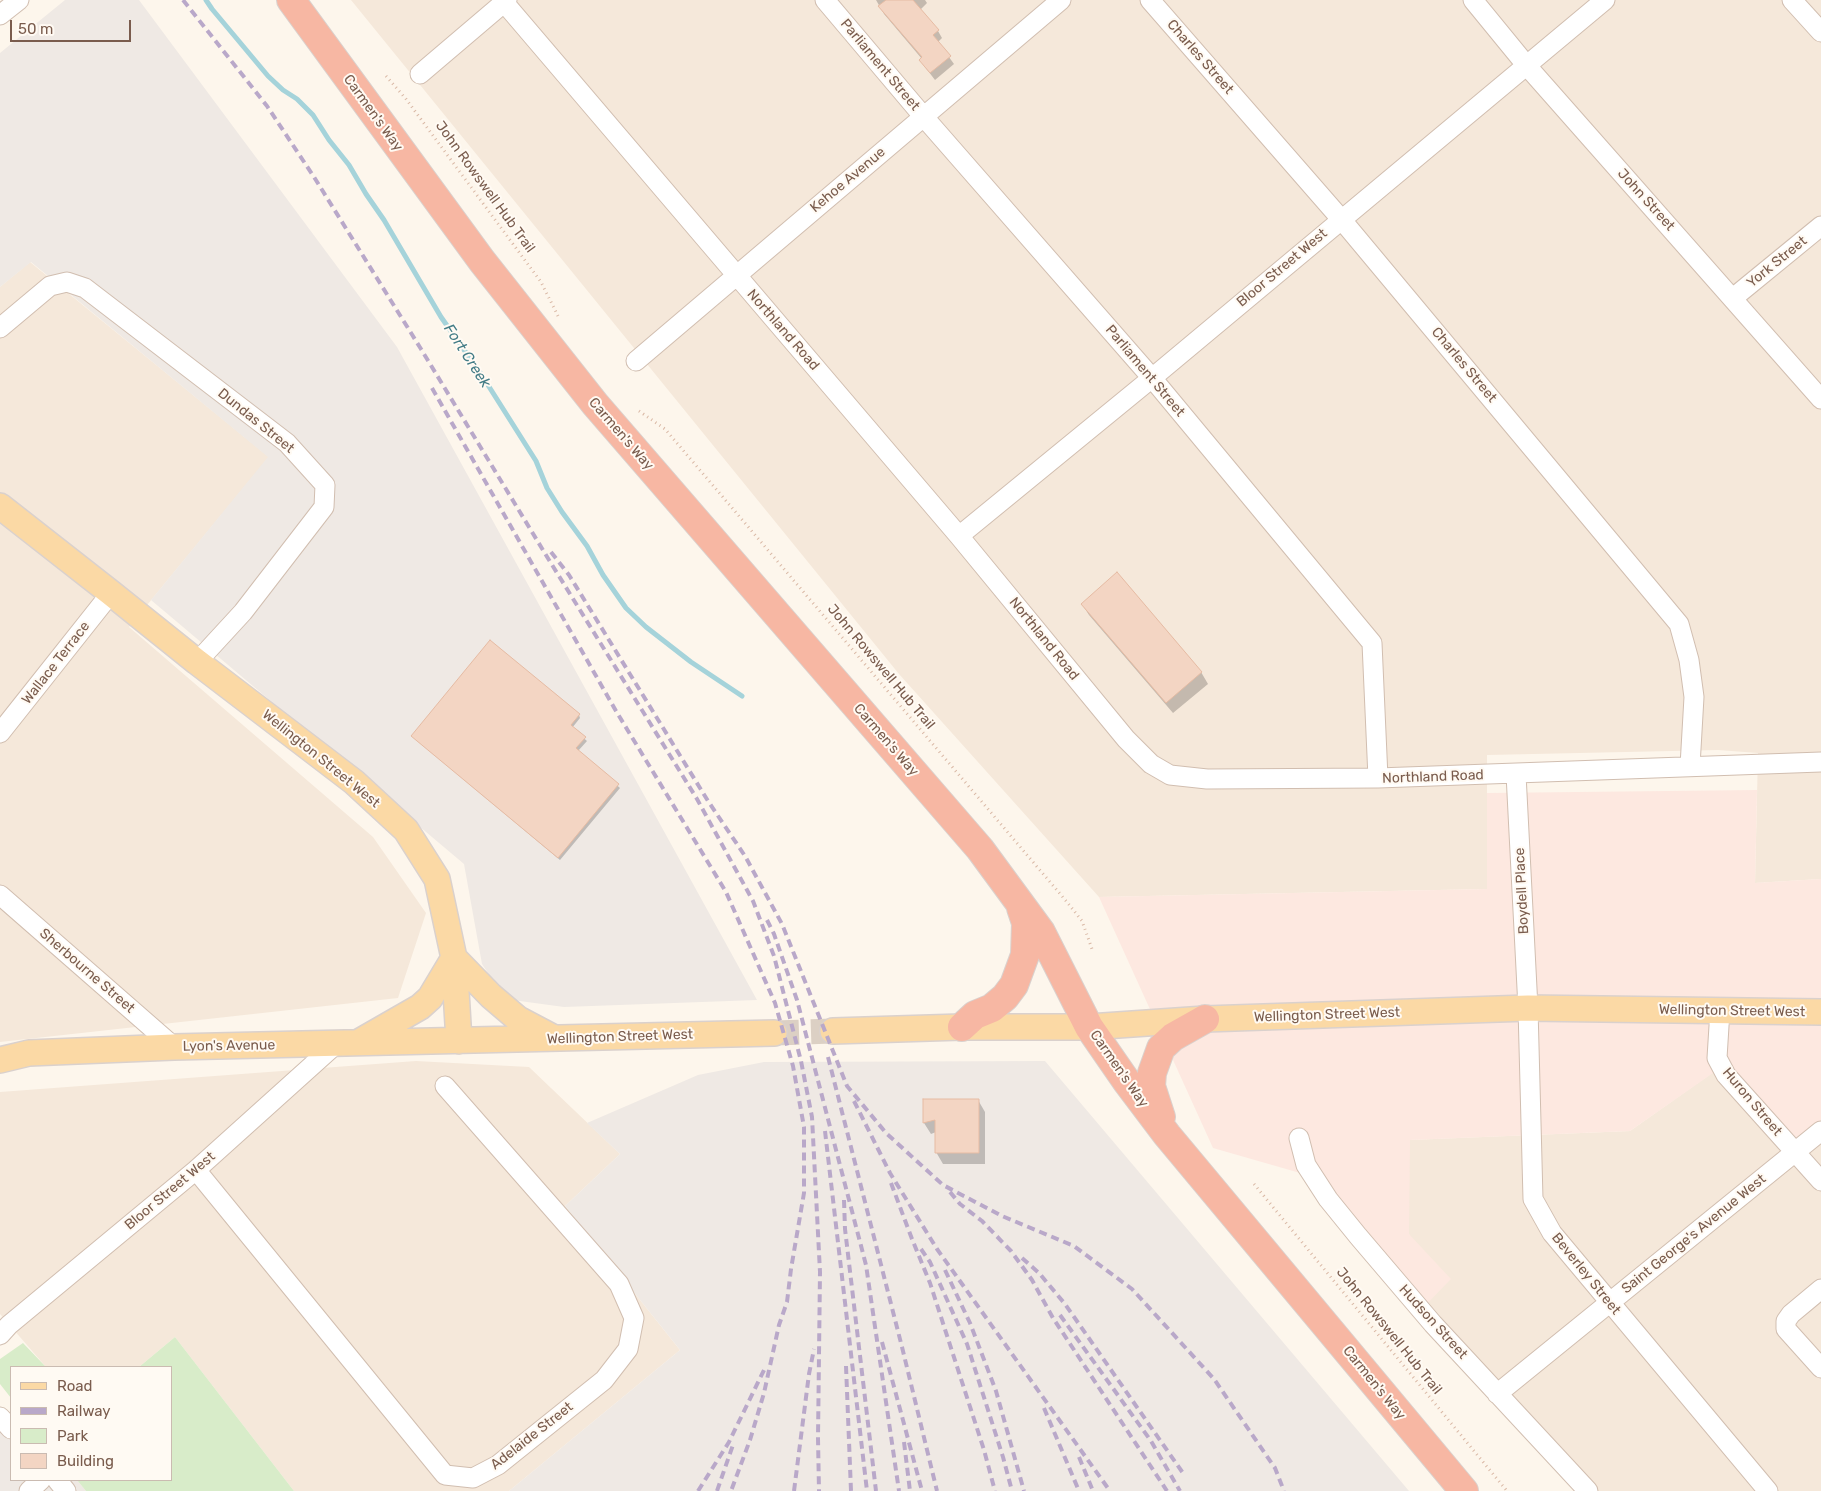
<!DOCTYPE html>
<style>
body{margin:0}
#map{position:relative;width:1821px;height:1491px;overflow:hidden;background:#fdf6ec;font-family:Rubik,sans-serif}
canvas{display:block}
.legend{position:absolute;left:10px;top:1366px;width:162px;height:115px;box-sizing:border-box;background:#fffaf3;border:1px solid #cabbb1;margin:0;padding:6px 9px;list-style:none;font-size:15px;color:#7a5c4d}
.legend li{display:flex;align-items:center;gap:10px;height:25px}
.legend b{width:25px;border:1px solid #cabbb1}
.scale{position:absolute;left:10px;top:20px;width:121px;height:22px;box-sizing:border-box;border:2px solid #7a5c4d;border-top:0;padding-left:6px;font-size:15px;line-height:18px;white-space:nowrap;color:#7a5c4d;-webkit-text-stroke:4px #fffaf3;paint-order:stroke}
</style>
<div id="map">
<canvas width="1821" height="1491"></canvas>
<ul class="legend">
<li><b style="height:6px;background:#fbd9a5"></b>Road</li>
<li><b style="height:6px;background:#b9a8c9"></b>Railway</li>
<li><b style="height:14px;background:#d8ecc9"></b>Park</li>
<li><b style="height:14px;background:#f3d5c3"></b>Building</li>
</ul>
<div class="scale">50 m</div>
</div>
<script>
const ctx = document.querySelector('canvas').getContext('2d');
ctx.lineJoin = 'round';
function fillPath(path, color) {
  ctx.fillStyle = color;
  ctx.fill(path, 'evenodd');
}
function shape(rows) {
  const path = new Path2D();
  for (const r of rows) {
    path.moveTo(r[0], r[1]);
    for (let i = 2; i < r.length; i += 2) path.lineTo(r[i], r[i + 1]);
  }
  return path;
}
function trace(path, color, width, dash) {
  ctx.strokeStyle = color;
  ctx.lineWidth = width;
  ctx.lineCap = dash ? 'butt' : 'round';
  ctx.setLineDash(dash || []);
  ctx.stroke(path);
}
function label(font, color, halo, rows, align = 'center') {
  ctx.font = font + ' Rubik,sans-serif';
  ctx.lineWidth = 4;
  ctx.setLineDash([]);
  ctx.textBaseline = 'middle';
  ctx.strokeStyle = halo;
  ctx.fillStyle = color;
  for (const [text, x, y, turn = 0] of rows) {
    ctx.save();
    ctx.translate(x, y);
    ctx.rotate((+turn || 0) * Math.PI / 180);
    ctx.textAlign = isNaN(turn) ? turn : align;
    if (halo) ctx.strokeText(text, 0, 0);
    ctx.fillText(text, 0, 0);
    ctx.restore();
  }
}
const residential = shape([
 [351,0,1821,0,1821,879,1755,883,1758,753,1718,750,1487,755,1487,889,1099,897,899,674],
 [30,262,269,457,129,627,373,837,426,913,398,998,0,1042,0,287],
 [416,1061,529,1067,620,1154,565,1206,680,1350,509,1491,294,1491,175,1337,139,1367,46,1367,0,1314,0,1092],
 [1726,1063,1795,1141,1821,1120,1821,1491,1587,1491,1423,1308,1409,1234,1409,1140,1630,1131]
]);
const commercial = shape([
 [1757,790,1755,883,1821,879,1821,1120,1794,1141,1726,1064,1630,1131,1410,1140,1409,1234,1451,1279,1423,1308,1314,1177,1213,1148,1099,897,1487,889,1487,793]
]);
const industrial = shape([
 [65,0,139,0,397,347,757,1000,564,1007,505,999,482,964,464,864,151,600,268,457,31,262,0,287,0,53],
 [1045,1061,1409,1491,509,1491,680,1350,565,1206,620,1154,587,1123,698,1075,764,1062],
 [0,1413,11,1417,11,1480,77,1480,86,1491,0,1491]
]);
const green = shape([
 [175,1337,294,1491,86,1491,77,1480,171,1480,171,1367,139,1367],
 [23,1343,46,1367,11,1367,11,1398,0,1384,0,1359]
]);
const shadow = shape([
 [876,0,925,0,927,3,920,10,938,31,942,38,938,42,954,64,935,80,925,67,921,60,922,59,884,14],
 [1082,604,1201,672,1208,684,1173,713,1089,615],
 [579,715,580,718,572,728,587,741,578,751,620,788,560,860,413,737],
 [924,1100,978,1100,985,1112,985,1164,943,1164,936,1152,936,1132,931,1134,924,1123]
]);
const stream = shape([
 [206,0,212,9,268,76,283,90,297,99,313,115,329,140,349,165,366,194,384,220,441,317,481,374,536,461,547,488,562,512,587,546,603,575,626,608,646,627,691,662,742,696]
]);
const building = shape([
 [886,0,913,0,939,30,933,35,951,56,930,73,919,60,922,57,878,6,886,0],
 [1117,572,1202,672,1166,703,1081,604,1117,572],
 [490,640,580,714,571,725,586,737,576,748,619,784,558,858,411,736,490,640],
 [923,1099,979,1099,979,1153,935,1153,935,1120,923,1123,923,1099]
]);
const majorTunnel = shape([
 [774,1033,833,1031]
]);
const path = shape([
 [386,76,406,99,541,282,558,316],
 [639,411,665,429,1067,902,1082,921,1092,949],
 [1254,1184,1507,1491]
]);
const minor = shape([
 [502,0,959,536,1126,739,1151,764,1170,775,1207,779,1378,778,1821,762],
 [825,0,923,116,1152,378,1372,643,1378,778],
 [1150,0,1341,219,1679,624,1689,660,1694,697,1690,766],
 [1473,0,1527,66,1821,399],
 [1792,0,1821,32],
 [0,15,19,0],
 [420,74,507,0],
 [1733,298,1821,226],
 [0,328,50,286,67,282,85,288,287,443,325,485,324,507,243,612,197,662],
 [636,361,1061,0],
 [959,536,1152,378,1605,0],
 [0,733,111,593],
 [1516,774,1528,1008,1533,1199,1552,1233,1768,1491],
 [0,895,174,1047],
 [1720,1010,1717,1058,1726,1075,1821,1181],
 [1299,1138,1306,1165,1328,1199,1358,1236,1433,1324,1588,1491],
 [196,1170,445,1475,473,1478,498,1465,604,1380,628,1349,634,1318,619,1284,445,1086],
 [1821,1289,1791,1314,1786,1321,1786,1329,1821,1368],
 [0,1335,9,1325,196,1170,336,1044],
 [1497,1394,1821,1131],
 [0,1417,11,1429],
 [57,1480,66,1491],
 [29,1491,41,1480]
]);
const major = shape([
 [0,506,111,593,197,662,354,782,406,830,437,879,454,958,459,1041],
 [454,958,491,996,518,1019,554,1038],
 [833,1031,962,1027,1089,1027,1205,1019,1528,1008,1821,1012],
 [359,1042,420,1007,430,998,454,958],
 [0,1060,29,1053,174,1047,774,1033]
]);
const highway = shape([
 [291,0,482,261,595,404,980,849,1041,932,1089,1027,1127,1082,1167,1135,1464,1491],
 [962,1027,975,1015,992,1008,1005,997,1014,985,1025,955,1026,923,1021,908],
 [1161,1117,1151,1086,1152,1073,1161,1048,1173,1037,1205,1019]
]);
const rail = shape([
 [183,0,267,106,314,177,421,349,549,560,697,799,753,901,774,956,801,1061,812,1117,820,1272,818,1438,819,1491],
 [432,388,616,711,726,892,775,1003,793,1066,804,1127,804,1193,791,1269,787,1302,779,1325,764,1393,750,1440,731,1491],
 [551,552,569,575,708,801,745,856,782,924,847,1086,886,1133,943,1185,1002,1216,1074,1246,1132,1289,1214,1379,1275,1468,1284,1491],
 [767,920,774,934,797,1000,866,1265,899,1491],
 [828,1057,902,1347,937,1491],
 [854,1101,890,1173,937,1249,1110,1491],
 [825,1131,867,1491],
 [891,1183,912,1239,930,1283,984,1450,995,1491],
 [950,1192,960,1204,982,1221,1011,1251,1032,1280,1053,1318,1167,1491],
 [844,1200,845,1229,876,1491],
 [921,1249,930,1262,967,1344,1003,1457,1012,1491],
 [1022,1258,1039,1273,1065,1304,1185,1476],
 [945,1270,970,1323,996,1391,1024,1491],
 [1060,1315,1151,1441,1180,1491],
 [882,1342,922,1491],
 [846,1366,851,1491],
 [1044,1408,1079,1491],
 [904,1442,910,1491],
 [1079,1457,1093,1491],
 [698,1491,729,1442,765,1368],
 [717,1491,734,1442],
 [794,1491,809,1374,814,1349]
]);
const streetNames = [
 ["Charles Street",1200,57,49],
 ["Parliament Street",880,65,50],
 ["Carmen's Way",373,113,54],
 ["Kehoe Avenue",848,180,-40],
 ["John Rowswell Hub Trail",485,187,54],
 ["John Street",1646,200,48],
 ["York Street",1777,262,-39],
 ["Bloor Street West",1282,268,-40],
 ["Northland Road",783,330,49],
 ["Charles Street",1464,365,50],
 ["Parliament Street",1145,371,50],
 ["Dundas Street",256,421,39],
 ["Carmen's Way",621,434,49],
 ["Northland Road",1044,639,51],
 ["Wallace Terrace",56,663,-52],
 ["John Rowswell Hub Trail",881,667,50],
 ["Carmen's Way",886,740,49],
 ["Wellington Street West",321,759,39],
 ["Northland Road",1433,777,-2],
 ["Boydell Place",1522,891,-93],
 ["Sherbourne Street",87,971,41],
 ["Wellington Street West",1732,1011,1],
 ["Wellington Street West",1327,1015,-2],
 ["Wellington Street West",620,1037,-2],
 ["Lyon's Avenue",229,1046,-1],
 ["Carmen's Way",1119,1069,55],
 ["Huron Street",1752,1102,50],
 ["Bloor Street West",170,1191,-40],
 ["Saint George's Avenue West",1694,1234,-39],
 ["Beverley Street",1586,1274,51],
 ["Hudson Street",1433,1322,48],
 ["John Rowswell Hub Trail",1389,1331,51],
 ["Carmen's Way",1374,1383,51],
 ["Adelaide Street",532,1436,-38]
];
const waterNames = [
 ["Fort Creek",467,356,57]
];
fillPath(residential, '#f5e8da');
fillPath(commercial, '#fde8e0');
fillPath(industrial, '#efe9e4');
fillPath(green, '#d8ecc9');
fillPath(shadow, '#0003');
trace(stream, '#a5d3da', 5);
fillPath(building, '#f3d5c3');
trace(building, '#e6bba3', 1);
trace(majorTunnel, '#dcd0c4', 25, [25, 12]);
trace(minor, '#d1beb0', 21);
trace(major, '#dad1cd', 28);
trace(highway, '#dad1cd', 30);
trace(path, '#d9b8a5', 3, [1, 4]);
trace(minor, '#fff', 19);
trace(major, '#fbd9a5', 25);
trace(highway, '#f7b7a3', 28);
trace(rail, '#b9a8c9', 4, [8, 5]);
label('14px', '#7a5c4d', '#fffaf3', streetNames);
label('italic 15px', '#437c86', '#fffaf3', waterNames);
</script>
